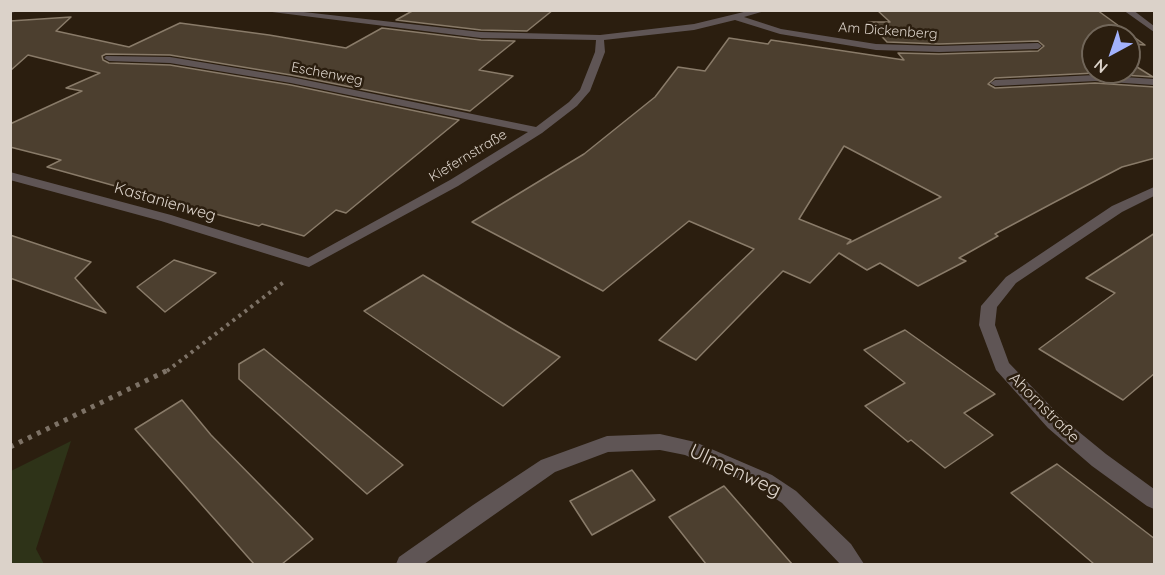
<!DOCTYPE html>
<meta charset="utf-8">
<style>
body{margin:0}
#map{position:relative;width:1165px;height:575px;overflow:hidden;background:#2b1e0f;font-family:Quicksand,sans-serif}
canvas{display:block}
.frame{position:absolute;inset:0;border:12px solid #dbd2c9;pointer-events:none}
.north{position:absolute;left:1081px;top:24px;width:60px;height:60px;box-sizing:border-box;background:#2b1e0f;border:2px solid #716659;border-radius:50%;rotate:220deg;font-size:16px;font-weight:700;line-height:24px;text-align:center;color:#dbd2c9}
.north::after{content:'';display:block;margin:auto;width:21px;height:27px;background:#a2b2fd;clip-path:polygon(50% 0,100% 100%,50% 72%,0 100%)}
</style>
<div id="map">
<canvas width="1165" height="575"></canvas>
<div class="frame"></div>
<div class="north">N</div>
</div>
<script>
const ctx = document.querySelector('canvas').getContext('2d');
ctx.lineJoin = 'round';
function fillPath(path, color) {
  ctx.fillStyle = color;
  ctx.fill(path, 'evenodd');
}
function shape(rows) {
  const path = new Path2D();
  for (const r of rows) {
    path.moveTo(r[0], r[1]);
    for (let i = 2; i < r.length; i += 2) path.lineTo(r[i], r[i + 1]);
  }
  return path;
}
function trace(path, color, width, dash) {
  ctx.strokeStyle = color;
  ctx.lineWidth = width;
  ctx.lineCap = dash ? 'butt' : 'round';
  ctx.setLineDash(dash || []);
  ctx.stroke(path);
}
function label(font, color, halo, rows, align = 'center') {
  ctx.font = font + ' Quicksand,sans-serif';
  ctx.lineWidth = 5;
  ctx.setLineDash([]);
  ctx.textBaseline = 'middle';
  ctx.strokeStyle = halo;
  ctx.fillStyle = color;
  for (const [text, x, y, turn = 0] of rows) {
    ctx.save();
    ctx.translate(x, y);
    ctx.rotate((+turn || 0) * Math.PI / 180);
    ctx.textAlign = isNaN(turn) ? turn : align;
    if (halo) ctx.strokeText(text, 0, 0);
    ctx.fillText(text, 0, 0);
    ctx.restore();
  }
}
const green = shape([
 [71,441,36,549,44,564,11,564,11,471]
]);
const building = shape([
 [414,10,553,10,527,31,481,30,396,20,414,10],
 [877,10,1097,10,1145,45,1129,44,1129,36,1093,36,1093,72,1129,72,1129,62,1153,77,1095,73,995,78,988,84,995,88,1095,83,1155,87,1155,158,1122,167,1053,203,995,234,998,236,959,258,966,261,918,286,880,263,867,270,839,253,810,283,783,271,696,360,659,340,754,249,689,221,603,291,472,222,584,154,655,97,678,67,705,71,729,38,768,44,771,40,904,60,898,53,939,54,1038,51,1044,46,1038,41,939,44,887,42,868,22,890,22,877,10],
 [844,146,941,197,847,244,851,240,799,219,844,146],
 [71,17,56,31,129,47,180,23,269,35,346,48,382,28,481,40,515,41,479,70,513,76,470,111,291,75,170,55,106,54,102,56,103,60,109,63,170,65,291,85,459,120,346,213,336,210,304,236,262,224,259,226,47,167,61,160,10,147,10,124,82,91,66,88,100,73,28,55,10,71,10,21,71,17],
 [1155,233,1155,373,1123,400,1039,349,1115,293,1086,278,1155,233],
 [10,235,91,262,75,278,106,313,10,278,10,235],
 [174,260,216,273,165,312,137,287,174,260],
 [423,275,509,327,560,357,503,406,364,311,423,275],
 [905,330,995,394,964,413,993,435,945,468,911,440,908,442,865,406,905,383,864,350,905,330],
 [264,349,374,441,403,465,367,494,239,379,239,364,264,349],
 [182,400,211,435,313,539,282,564,254,564,135,429,182,400],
 [1057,464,1155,539,1155,564,1094,564,1011,493,1057,464],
 [632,470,655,500,592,535,570,501,632,470],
 [724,486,792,564,706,564,669,517,724,486]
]);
const pathFar1 = shape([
 [167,371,285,281]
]);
const path = shape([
 [10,447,170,369]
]);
const minor = shape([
 [10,10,24,10,10,13,10,10],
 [256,10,286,10,481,32,600,35,694,24,752,10,768,10,744,17,781,29,876,44,939,46,1038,43,1042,46,1038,49,939,52,876,50,780,34,735,20,694,30,604,40,605,52,590,91,577,106,542,133,458,186,309,267,161,221,10,180,10,172,171,215,308,258,450,180,528,132,291,83,170,63,109,61,104,58,106,56,170,57,291,77,536,127,569,102,580,90,595,52,596,40,481,38,256,10],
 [1123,10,1133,10,1154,26,1154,32,1123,10],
 [1095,75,1154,79,1154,85,1095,81,995,86,990,83,995,80,1095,75],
 [1154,187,1154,196,1122,212,1016,283,997,307,995,325,1009,363,1062,418,1106,454,1154,489,1154,509,1147,506,1092,466,1048,428,996,370,979,325,981,306,1006,277,1112,206,1154,187],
 [660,434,695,442,772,475,796,491,851,544,864,564,840,564,782,503,758,487,685,455,660,450,608,452,555,472,424,564,396,564,399,557,473,505,541,460,607,436,660,434]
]);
const farStreetnames = [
 ["Am Dickenberg",888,31,4],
 ["Eschenweg",327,74,11],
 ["Kiefernstraße",468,156,-31]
];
const streetNames = [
 ["Kastanienweg",165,202,16],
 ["Ahornstraße",1044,408,45]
];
const nearStreetnames = [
 ["Ulmenweg",735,471,25]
];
fillPath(green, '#2e3318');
fillPath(building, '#4c3f2f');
trace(building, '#897b69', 1.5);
trace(pathFar1, '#7d7266', 4, [3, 4.5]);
trace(path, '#7d7266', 5, [4, 6]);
fillPath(minor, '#5f5555');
label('14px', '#dbd2c9', '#2b1e0f', farStreetnames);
label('16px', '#dbd2c9', '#2b1e0f', streetNames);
label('20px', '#dbd2c9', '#2b1e0f', nearStreetnames);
</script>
